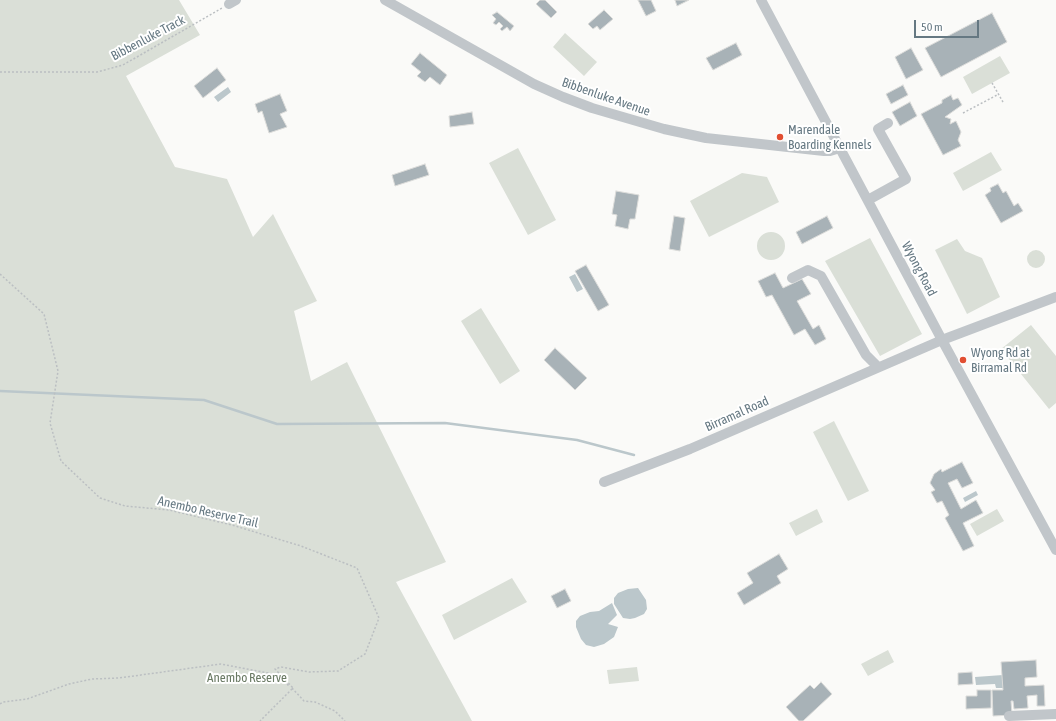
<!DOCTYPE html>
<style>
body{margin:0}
#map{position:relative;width:1056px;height:721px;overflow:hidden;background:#fafaf8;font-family:"Asap Condensed",sans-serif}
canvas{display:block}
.scale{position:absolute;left:914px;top:20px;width:65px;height:18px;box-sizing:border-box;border:2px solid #657882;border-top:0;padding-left:5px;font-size:12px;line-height:14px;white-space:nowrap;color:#657882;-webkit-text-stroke:3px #fff;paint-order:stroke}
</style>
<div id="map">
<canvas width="1056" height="721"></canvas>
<div class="scale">50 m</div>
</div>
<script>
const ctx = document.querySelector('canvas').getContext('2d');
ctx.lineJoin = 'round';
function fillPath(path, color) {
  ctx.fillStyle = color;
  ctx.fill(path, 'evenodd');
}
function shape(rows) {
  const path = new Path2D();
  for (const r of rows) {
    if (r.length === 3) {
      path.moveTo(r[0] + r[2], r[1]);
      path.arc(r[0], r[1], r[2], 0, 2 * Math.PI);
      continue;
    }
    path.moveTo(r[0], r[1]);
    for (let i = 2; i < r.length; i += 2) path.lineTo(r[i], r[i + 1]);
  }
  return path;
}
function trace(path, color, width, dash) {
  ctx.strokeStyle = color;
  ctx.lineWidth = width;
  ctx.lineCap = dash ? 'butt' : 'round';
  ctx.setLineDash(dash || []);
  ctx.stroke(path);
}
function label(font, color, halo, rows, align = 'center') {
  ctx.font = font + ' "Asap Condensed",sans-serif';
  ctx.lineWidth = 4;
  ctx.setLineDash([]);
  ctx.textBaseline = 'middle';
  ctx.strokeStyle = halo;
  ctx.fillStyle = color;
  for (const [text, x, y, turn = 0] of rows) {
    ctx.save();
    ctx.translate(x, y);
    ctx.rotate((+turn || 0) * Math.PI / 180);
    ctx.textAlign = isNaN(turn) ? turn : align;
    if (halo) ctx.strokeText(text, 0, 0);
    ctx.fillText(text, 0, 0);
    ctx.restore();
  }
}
const green = shape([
 [0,0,179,0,200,35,126,76,175,167,227,179,253,237,273,214,317,301,294,311,311,381,347,362,446,562,396,582,472,721,0,721],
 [565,33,597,62,584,76,553,47],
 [1000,56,1010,73,972,94,963,77],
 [518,148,556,220,528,235,489,163],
 [991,152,1002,170,963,191,953,173],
 [742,173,767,177,779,202,709,237,690,201],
 [771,246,14],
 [870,238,922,334,880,356,825,261],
 [957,239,965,251,982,258,1000,297,967,314,935,250],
 [1036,259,9],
 [481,308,520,371,500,384,461,321],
 [1031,325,1056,356,1056,403,1049,409,1001,349],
 [834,421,869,491,848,501,813,432],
 [817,509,823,522,796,536,789,523],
 [997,509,1004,521,977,536,970,524],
 [512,578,527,602,454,640,442,615],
 [888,650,894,662,868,676,861,664],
 [637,667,639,681,609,684,607,670]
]);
const water = shape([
 [228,87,231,92,218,102,214,97],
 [575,274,583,289,577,292,569,277],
 [976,491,978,495,965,502,963,498],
 [638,588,646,600,647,609,644,614,635,618,630,619,623,618,614,604,614,598,618,593,628,589],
 [612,603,617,615,608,624,618,627,614,637,604,644,594,647,586,645,581,639,576,627,576,621,580,616,590,612,599,611],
 [1003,675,1003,688,996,688,995,684,976,685,975,677]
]);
const stream = shape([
 [0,391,204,400,277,424,445,423,577,440,634,455]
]);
const building = shape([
 [540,0,545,0,557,12,551,18,536,4,540,0],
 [638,0,651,0,656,11,646,16,638,0],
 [675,0,689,0,677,6,675,0],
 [604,10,613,19,600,30,597,26,593,29,588,24,604,10],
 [497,12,514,26,510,31,507,27,502,31,500,29,503,26,499,22,496,25,493,23,496,19,492,15,497,12],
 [992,13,1007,42,941,77,925,48,992,13],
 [736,43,742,55,713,70,706,58,736,43],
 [911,48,923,70,906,79,895,57,911,48],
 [420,53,447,75,440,85,430,77,425,82,417,76,421,72,411,64,420,53],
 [217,68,226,80,203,98,194,86,217,68],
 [903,85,908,95,891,104,886,94,903,85],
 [280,94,287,111,280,114,287,127,269,133,262,111,258,113,255,104,280,94],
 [951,95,953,100,958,98,962,105,945,117,951,119,950,124,956,121,961,132,958,140,961,146,943,155,921,114,942,103,942,100,951,95],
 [910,102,917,116,900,126,892,112,910,102],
 [472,112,474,124,450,127,449,116,472,112],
 [425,164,429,175,395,186,392,175,425,164],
 [998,184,1003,193,1006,191,1014,206,1018,203,1023,211,1001,223,985,195,991,191,990,188,998,184],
 [616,191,639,195,635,219,630,219,628,229,615,226,617,215,612,214,616,191],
 [674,216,685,218,680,251,669,249,674,216],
 [827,216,833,228,802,244,796,232,827,216],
 [586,265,609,305,598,311,575,271,586,265],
 [775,273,783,288,802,279,811,294,797,301,813,329,819,325,826,339,815,345,805,329,794,335,772,295,766,297,758,281,775,273],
 [555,348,587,378,575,390,544,360,555,348],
 [962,462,973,483,962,488,957,479,948,483,961,509,976,500,983,513,963,523,974,546,963,551,945,518,949,515,942,501,937,503,931,492,935,490,930,483,934,474,941,469,942,472,962,462],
 [779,554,788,569,777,576,781,583,744,605,737,593,753,583,747,573,779,554],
 [565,589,571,601,557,608,551,596,565,589],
 [1036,660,1037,677,1025,678,1025,686,1044,685,1045,706,1037,706,1037,695,1027,696,1028,708,1014,709,1013,701,1011,701,1012,715,993,716,992,690,1003,690,1001,662,1036,660],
 [972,672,973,684,958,685,958,673,972,672],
 [821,682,832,694,803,721,799,721,786,707,810,685,814,689,821,682],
 [977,690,991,690,991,708,966,709,966,696,977,696,977,690]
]);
const path = shape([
 [0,72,97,72,123,65,222,8],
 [992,83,1003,102],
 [963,113,999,94],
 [0,274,44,314,58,371,50,423,61,461,100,498,125,506,169,510,232,525,301,546,357,568,379,618,365,654,338,671,309,672,281,667,275,669,293,688,260,721],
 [292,688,304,701,315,702,335,711,345,721],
 [0,704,3,702,27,699,69,684,92,679,119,678,221,664,268,673,283,680,289,686]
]);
const minor = shape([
 [385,0,534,84,563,97,592,108,664,129,706,138,824,151,830,151,840,148],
 [761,0,942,340,1056,550],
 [229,4,236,0],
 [868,200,906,179,878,129,888,123],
 [792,278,808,270,821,276,866,355,878,367],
 [604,482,690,449,942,340,1056,297],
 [1009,716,1056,714]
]);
const markers = [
 [780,137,4,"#e14e31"],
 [963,360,4,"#e14e31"]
];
const streetNames = [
 ["Bibbenluke Track",148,38,-28],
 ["Bibbenluke Avenue",606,97,19],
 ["Wyong Road",919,269,62],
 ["Birramal Road",737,414,-24],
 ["Anembo Reserve Trail",208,512,13]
];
const poiNames = [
 ["Marendale",788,130],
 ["Boarding Kennels",788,145],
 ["Wyong Rd at",971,353],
 ["Birramal Rd",971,368]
];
const parkNames = [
 ["Anembo Reserve",247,678]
];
fillPath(green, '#dadfd7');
fillPath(water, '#bbc7cb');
trace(stream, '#bbc7cb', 2.5);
fillPath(building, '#a8b2b7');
trace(building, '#dcdcda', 1);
trace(path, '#bbbfc2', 1.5, [2, 2]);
trace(minor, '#c1c6ca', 10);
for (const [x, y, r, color] of markers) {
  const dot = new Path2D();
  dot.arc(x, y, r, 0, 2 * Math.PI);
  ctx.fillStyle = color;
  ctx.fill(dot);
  trace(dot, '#fff', 1.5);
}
label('13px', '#657882', '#fff', streetNames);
label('13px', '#657882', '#fff', poiNames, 'left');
label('13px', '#6a7a64', '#fff', parkNames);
</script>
